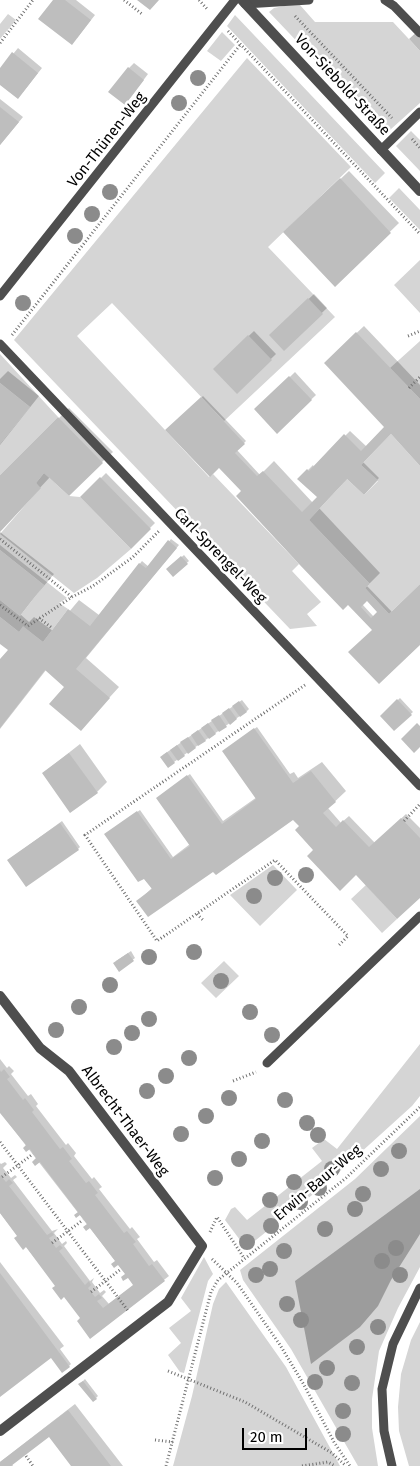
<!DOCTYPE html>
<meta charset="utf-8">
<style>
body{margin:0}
#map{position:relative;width:420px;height:1466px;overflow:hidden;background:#fff;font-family:"Fira Sans",sans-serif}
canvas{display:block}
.scale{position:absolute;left:242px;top:1428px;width:65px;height:22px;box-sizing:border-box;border:2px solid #000;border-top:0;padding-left:6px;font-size:15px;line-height:18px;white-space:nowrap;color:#000;-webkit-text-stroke:4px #fff;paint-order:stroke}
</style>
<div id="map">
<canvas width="420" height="1466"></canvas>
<div class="scale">20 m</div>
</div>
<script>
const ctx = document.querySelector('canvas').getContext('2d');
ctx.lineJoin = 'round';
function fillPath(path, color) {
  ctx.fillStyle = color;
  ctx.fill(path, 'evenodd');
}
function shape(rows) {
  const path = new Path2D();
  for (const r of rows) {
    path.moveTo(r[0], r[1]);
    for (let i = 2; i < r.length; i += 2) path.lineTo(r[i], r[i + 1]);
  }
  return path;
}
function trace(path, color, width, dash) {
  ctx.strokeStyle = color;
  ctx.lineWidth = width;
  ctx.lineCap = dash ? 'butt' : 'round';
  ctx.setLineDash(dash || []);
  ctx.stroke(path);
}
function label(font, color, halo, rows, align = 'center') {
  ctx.font = font + ' "Fira Sans",sans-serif';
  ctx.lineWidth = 5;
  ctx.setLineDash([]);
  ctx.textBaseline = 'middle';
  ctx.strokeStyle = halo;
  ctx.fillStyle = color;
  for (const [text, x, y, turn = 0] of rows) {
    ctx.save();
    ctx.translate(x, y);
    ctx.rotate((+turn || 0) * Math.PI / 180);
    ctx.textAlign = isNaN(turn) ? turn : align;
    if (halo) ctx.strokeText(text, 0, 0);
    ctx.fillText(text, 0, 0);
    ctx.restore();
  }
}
const green = shape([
 [289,5,300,5,315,22,393,22,420,51,420,103,390,130,384,133,269,12,274,8],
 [8,14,16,20,0,39,0,24],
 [235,15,385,173,375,183,227,26],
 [222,32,235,45,221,61,207,51],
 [247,58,351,167,268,247,335,317,224,421,112,303,77,336,209,477,213,474,299,564,292,571,321,602,307,614,317,626,290,629,14,340],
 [411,131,420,140,420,171,396,146],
 [399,188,420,210,420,230,389,198],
 [420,260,420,313,394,285],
 [420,341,420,399,390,368],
 [0,354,58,417,0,475,0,444,30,407,0,383],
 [391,434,420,466,420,584,389,614,365,588,370,584,309,520,347,479,364,495,378,481,361,465],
 [44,473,69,496,80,497,131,549,97,578,74,593,0,534,40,488,36,483],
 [0,545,67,598,59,603,68,609,43,642,23,627,19,632,0,617,0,600,20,616,44,585,0,550],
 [273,865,297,890,260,926,230,895],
 [366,885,397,919,382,933,351,899],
 [224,961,239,976,216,998,201,983],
 [420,1044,420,1096,412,1106,327,1183,246,1248,225,1220,231,1209,235,1207,247,1220,322,1161,312,1148,324,1139,337,1149],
 [420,1116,420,1267,398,1308,379,1351,372,1399,372,1428,378,1466,358,1466,291,1349,243,1280,240,1270,355,1179],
 [204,1257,213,1274,208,1281,184,1373,180,1372,168,1355,181,1343,169,1328,191,1311,181,1298],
 [226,1282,286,1367,340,1466,173,1466,192,1396,213,1304,219,1289],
 [420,1322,420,1466,409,1466,399,1431,398,1407,401,1374,411,1340]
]);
const water = shape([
 [420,1189,420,1234,391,1280,378,1306,360,1327,311,1364,295,1281]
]);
const shadow = shape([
 [54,0,76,0,95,15,77,38],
 [18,48,42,68,23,92,0,83,0,70],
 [134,63,148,74,130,98,129,68],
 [0,99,23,117,0,145],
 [349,171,399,223,335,285,293,224],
 [314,294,327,308,284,349,270,335],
 [364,326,420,385,420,464,394,429,363,462,379,478,364,493,348,478,319,508,380,573,367,586,392,612,420,585,420,644,373,630,219,466,167,430,203,396,246,441,237,450,260,475,274,461,313,503,318,497,308,470,313,465,314,467,350,431,367,447,386,427,325,363],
 [367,599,379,612,374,617,362,604],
 [254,331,276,354,237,392,214,369],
 [8,371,39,396,0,445,0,379],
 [295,372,316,395,277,432,256,410],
 [69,408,113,452,102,462,50,477,0,531,0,477],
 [106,473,155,523,131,547,82,497],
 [0,532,54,574,20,614,29,622,34,617,53,631,79,600,99,615,142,561,149,567,171,539,179,545,86,658,119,687,81,729,66,687,46,670,0,729,0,661,9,649,0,642],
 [184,555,189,561,173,575,168,569],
 [400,698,413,712,394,729,381,716],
 [242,700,249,709,247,711,184,755,174,762,163,755],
 [257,727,290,774,294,772,298,778,322,762,346,791,328,808,341,823,349,816,375,843,406,814,420,828,420,896,356,874,315,850,301,826,293,818,138,901,152,888,106,834,140,810,173,857,190,844,160,796,190,774,223,821,257,797,226,749],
 [80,744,107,782,97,792,43,773],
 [62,821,80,847,78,849,11,858],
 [131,951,135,958,119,970,116,961],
 [0,1059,7,1068,9,1066,14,1071,11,1074,28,1096,31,1094,38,1104,36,1106,66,1145,68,1143,76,1153,74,1156,92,1179,94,1177,102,1187,99,1189,130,1229,132,1227,140,1237,137,1239,154,1262,157,1260,169,1276,90,1337,81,1318,0,1213,0,1163,1,1164,5,1162,7,1164,3,1168,11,1178,15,1175,17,1177,13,1180,52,1231,58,1229,54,1233,62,1244,66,1241,67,1243,64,1246,90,1281,94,1278,92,1282,100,1293,104,1290,106,1292,102,1296,109,1304,134,1285,0,1112],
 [0,1262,64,1346,60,1349,71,1364,69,1366,51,1356,0,1395],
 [85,1379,98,1396,96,1398,82,1382],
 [75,1404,123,1466,72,1466,49,1436,12,1464,13,1466,0,1466,0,1462]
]);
const building = shape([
 [53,0,65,0,91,20,72,45,38,19],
 [137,0,159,0,150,10],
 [420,29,420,51,409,39],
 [12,52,38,73,18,99,0,85,0,68],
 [128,67,144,80,125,105,108,92],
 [0,107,19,122,0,145],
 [340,178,391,233,335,287,283,232],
 [308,298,323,314,284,351,269,335],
 [356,332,420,399,420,466,391,434,361,465,378,480,364,495,347,479,309,520,370,584,365,588,389,614,420,584,420,645,379,684,348,652,372,630,348,605,343,610,299,564,236,496,241,491,219,468,210,477,165,430,201,397,245,444,235,453,257,476,263,471,302,512,317,497,297,479,307,469,309,471,344,434,361,451,384,427,324,363],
 [367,601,377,612,371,618,361,607],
 [248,335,272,360,237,394,213,369],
 [289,376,312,400,277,434,254,409],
 [0,383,30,407,0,444],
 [58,417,103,463,69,496,44,473,36,483,41,488,0,532,0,475],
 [100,477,151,529,131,549,80,497],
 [168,540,177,548,76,669,110,698,81,731,49,704,64,687,45,670,0,728,0,659,8,650,0,644,0,617,19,632,23,626,43,642,68,609,90,626,139,563,146,568],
 [0,550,44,585,20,616,0,600],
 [181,556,188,564,173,577,166,569],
 [397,699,412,715,394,731,380,716],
 [239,701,247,712,240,717,232,706],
 [229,708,237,719,230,725,222,713],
 [219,715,227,727,219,732,211,720],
 [208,723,216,734,209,739,201,728],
 [417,723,420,726,420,747,414,753,401,739],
 [254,728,293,783,311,771,336,802,323,813,336,827,343,820,369,847,401,818,420,838,420,898,397,919,356,875,340,891,307,856,313,850,295,830,299,826,293,820,216,875,213,872,148,917,136,901,152,889,144,879,138,882,104,834,137,811,171,859,190,846,156,798,187,775,222,824,256,799,222,751],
 [198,730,206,741,198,746,191,735],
 [188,737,196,748,188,754,180,742],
 [177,745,185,756,178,761,170,750],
 [167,752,175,763,168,768,160,757],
 [69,753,98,793,70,813,42,773],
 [60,823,79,850,26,887,7,860],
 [128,953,134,961,119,972,113,963],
 [4,1069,10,1077,7,1079,23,1100,25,1098,34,1110,32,1112,60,1149,63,1147,72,1159,69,1161,86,1183,89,1181,98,1193,95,1195,124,1233,127,1231,136,1242,133,1244,149,1266,152,1264,165,1281,90,1339,77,1321,80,1318,64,1297,61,1300,52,1288,55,1286,26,1247,23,1250,14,1238,17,1236,0,1213,0,1175,6,1182,9,1179,13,1183,9,1186,47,1235,52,1232,54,1235,49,1238,56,1248,60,1245,63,1248,59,1251,85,1285,89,1281,91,1285,88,1288,95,1297,99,1294,102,1298,97,1301,103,1308,133,1285,128,1278,123,1281,121,1277,125,1274,118,1265,114,1268,111,1264,115,1261,90,1228,86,1231,83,1227,87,1224,80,1215,76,1218,74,1215,78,1212,40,1162,35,1166,32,1162,36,1158,30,1149,26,1152,23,1148,26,1145,0,1113,0,1070,1,1072],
 [0,1273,70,1367,62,1373,51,1358,0,1397],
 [83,1381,97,1399,93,1402,78,1384],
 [68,1410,111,1466,71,1466,49,1437,11,1466,0,1466,0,1462]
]);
const path = shape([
 [124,0,142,14],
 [199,0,208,10],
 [295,16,392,118],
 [228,31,420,234],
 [0,43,33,0],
 [412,139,420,148],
 [12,335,240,45],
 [408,336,420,331],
 [409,388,420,377],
 [0,539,72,597],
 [0,605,28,626,72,597,93,586,133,557,159,531],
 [39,618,52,628],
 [305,685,85,835,157,941,275,860,348,936,338,946],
 [404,821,420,804],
 [197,914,203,920],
 [233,1081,256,1072],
 [0,1142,129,1312],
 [2,1177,33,1154],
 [210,1232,217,1217,244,1258],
 [52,1243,83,1220],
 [212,1259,237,1283,280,1345,304,1385,334,1442,350,1466],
 [91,1292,121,1269],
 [168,1371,245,1402,332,1453,346,1466],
 [155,1440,173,1442],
 [26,1456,33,1466],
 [166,1466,211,1292,218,1280,346,1178,420,1107],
 [302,1466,328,1462,335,1466]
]);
const lane = shape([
 [385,0,394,6,420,33],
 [245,4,309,0],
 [381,150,420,112],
 [0,296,235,0],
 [0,344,420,786],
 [267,1063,420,916],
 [392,1466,384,1431,382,1389,393,1344,420,1288]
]);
const street = shape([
 [242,0,420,191],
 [0,996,40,1048,69,1071,202,1246,168,1302,0,1431]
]);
const trees = [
 [198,78],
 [179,103],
 [110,192],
 [92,214],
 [75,236],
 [23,303],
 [306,875],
 [275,878],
 [254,896],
 [194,952],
 [149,957],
 [221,981],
 [110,985],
 [79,1007],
 [250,1012],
 [149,1019],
 [56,1030],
 [132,1033],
 [272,1035],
 [114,1047],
 [189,1058],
 [166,1076],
 [147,1091],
 [229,1098],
 [285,1100],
 [206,1116],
 [307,1123],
 [181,1134],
 [318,1135],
 [262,1141],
 [399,1151],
 [239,1159],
 [332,1169],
 [381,1169],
 [215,1178],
 [294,1182],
 [319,1188],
 [363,1194],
 [270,1200],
 [300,1202],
 [355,1209],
 [271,1226],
 [325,1229],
 [247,1242],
 [396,1248],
 [284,1251],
 [382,1261],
 [270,1269],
 [256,1275],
 [400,1275],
 [287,1304],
 [301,1320],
 [378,1327],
 [357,1347],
 [327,1368],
 [315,1382],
 [352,1383],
 [343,1411],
 [343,1434]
];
const streetNames = [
 ["Von-Siebold-Straße",342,85,47],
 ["Von-Thünen-Weg",107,140,-52],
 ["Carl-Sprengel-Weg",220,556,46],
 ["Albrecht-Thaer-Weg",125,1121,53],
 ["Erwin-Baur-Weg",318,1183,-40]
];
fillPath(green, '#d5d5d5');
fillPath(water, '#9c9c9c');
fillPath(shadow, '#0003');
fillPath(building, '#bebebe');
trace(path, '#707070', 3, [1, 2.5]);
trace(lane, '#4e4e4e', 9);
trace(street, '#4e4e4e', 10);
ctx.fillStyle = '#8b8b8b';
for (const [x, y] of trees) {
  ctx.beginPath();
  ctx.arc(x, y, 8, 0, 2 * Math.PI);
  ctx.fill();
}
label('15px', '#000', '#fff', streetNames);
</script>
